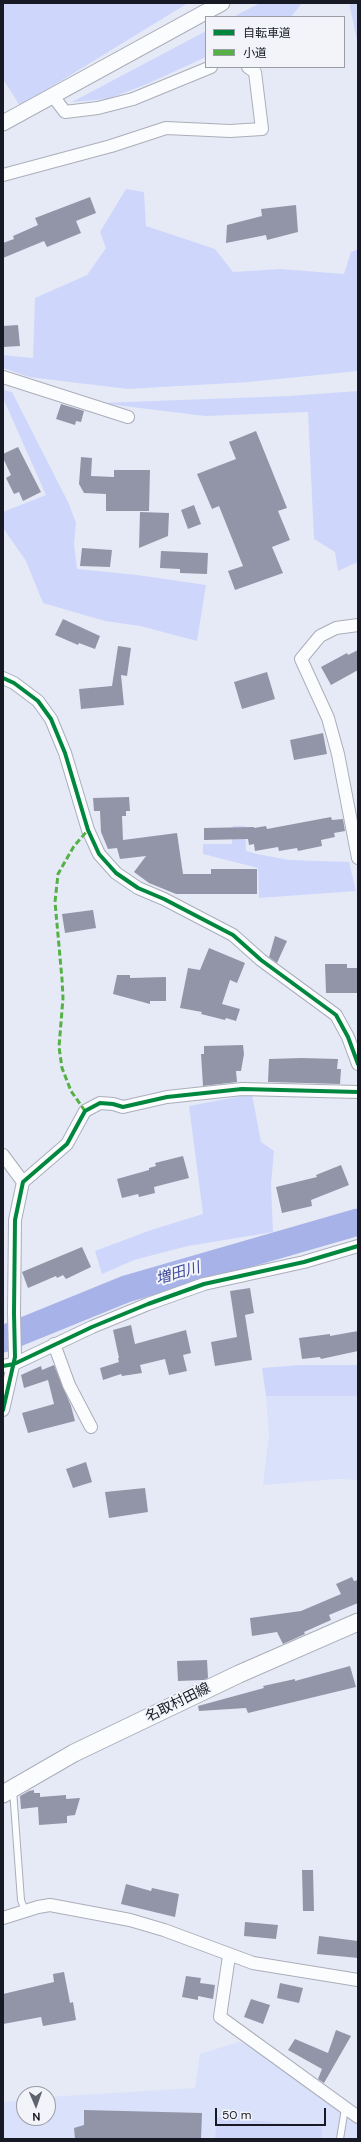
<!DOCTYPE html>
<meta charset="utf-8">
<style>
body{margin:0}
#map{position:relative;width:361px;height:2142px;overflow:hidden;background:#e6eaf7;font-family:"DM Sans","Noto Sans JP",sans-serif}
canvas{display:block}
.frame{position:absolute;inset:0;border:4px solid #171a24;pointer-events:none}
.legend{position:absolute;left:205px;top:16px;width:140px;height:52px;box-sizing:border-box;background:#f2f4fa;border:1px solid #9a9da4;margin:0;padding:5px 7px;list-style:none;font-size:12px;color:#171a24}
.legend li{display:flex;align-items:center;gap:8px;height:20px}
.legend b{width:20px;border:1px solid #9a9da4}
.north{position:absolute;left:16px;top:2086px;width:40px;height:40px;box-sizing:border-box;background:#f2f4fa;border:1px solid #9a9da4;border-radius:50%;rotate:178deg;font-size:11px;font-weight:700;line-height:16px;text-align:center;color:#171a24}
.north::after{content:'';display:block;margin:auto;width:14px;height:18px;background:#5f636e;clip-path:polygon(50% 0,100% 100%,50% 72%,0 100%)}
.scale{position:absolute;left:215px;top:2108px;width:111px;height:18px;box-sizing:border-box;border:2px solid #171a24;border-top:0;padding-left:5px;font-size:12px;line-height:14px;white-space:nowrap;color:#171a24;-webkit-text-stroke:3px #f2f4fa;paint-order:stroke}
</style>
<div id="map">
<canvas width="361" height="2142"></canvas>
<div class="frame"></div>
<ul class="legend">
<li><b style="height:5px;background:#00873e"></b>自転車道</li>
<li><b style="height:5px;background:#55b145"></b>小道</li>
</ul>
<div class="north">N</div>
<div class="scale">50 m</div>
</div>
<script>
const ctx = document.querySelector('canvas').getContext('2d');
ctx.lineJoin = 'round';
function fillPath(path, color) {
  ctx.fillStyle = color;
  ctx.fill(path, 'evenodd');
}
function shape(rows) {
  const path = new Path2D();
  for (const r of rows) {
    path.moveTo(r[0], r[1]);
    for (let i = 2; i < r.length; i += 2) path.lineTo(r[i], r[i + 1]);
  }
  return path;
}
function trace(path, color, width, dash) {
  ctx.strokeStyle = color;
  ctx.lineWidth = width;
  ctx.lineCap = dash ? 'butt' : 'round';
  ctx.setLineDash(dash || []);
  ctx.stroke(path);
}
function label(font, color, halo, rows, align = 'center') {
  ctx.font = font + ' "DM Sans","Noto Sans JP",sans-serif';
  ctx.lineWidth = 4;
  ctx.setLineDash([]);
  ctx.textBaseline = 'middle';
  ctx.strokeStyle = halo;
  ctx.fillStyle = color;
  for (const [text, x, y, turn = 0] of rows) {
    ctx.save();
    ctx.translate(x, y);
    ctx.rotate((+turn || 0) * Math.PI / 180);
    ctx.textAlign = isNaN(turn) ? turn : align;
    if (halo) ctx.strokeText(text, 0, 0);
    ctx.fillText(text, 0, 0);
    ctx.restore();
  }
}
const built = shape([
 [266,1396,358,1396,358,1480,338,1479,263,1485,269,1434],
 [239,2042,263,2052,341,2110,358,2125,358,2139,3,2139,3,2102,24,2100,24,2118,48,2118,48,2097,195,2088,200,2054]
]);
const green = shape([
 [3,3,188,3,20,106,3,79],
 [260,3,302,3,291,17,233,17],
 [349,3,358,3,358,45],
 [206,31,206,57,147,84,108,99,72,102],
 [126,189,144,192,146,226,215,249,233,272,280,269,344,274,351,252,358,249,358,371,249,382,128,389,29,377,3,368,3,355,33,358,35,298,87,275,106,248,100,232],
 [3,390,12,392,69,504,76,523,74,544,77,569,137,575,206,585,197,641,140,626,105,621,43,603,26,561,3,528,3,512,46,495,3,398],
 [358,391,358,562,338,571,335,552,314,539,308,412,205,416,99,403,289,396],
 [233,826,245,826,246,851,257,854,289,860,349,862,356,891,259,898,258,868,203,854,203,844,232,844],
 [252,1094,261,1142,274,1151,271,1184,273,1232,188,1246,134,1260,102,1274,95,1251,151,1230,203,1214,189,1106],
 [300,1365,358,1365,358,1396,266,1396,262,1368],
 [217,2117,322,2127,321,2139,215,2139]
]);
const river = shape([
 [3,1339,126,1289,358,1222]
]);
const building = shape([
 [90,197,96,213,76,221,81,233,47,247,44,241,3,258,3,243,14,239,13,236,38,225,35,218],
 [296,205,298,232,267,240,266,235,226,243,227,225,262,216,261,209],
 [18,325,20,346,3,347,3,326],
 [61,404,84,411,81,422,76,421,75,425,56,419],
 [256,431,287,508,278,511,290,540,272,547,283,573,235,590,228,571,243,566,219,506,212,509,197,474,236,459,229,442],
 [18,447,41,492,23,501,19,492,14,494,6,478,11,475,3,458,3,454],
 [81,457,92,458,91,476,114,477,114,470,150,470,149,511,106,511,106,494,84,493,79,484],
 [194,505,201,524,188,529,181,510],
 [140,512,169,513,168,536,139,548],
 [82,548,112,550,110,567,80,566],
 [161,551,208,553,207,574,180,573,180,569,160,568],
 [63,619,100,636,95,649,79,643,78,645,55,635],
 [118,646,131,648,127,676,121,675,124,705,81,709,79,689,112,686],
 [358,650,358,670,331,685,321,667,347,653,348,655],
 [267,672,275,699,242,709,234,682],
 [323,733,327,754,294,760,290,740],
 [129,797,130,811,126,811,126,816,122,816,123,840,177,833,183,874,211,874,211,869,257,869,257,894,176,894,149,883,134,872,146,856,120,859,117,848,108,849,101,832,100,811,94,811,93,798],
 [331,817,332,820,343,819,345,831,334,833,335,837,321,840,322,846,298,851,297,848,279,851,278,847,255,851,254,844,249,845,248,839,204,840,204,828,254,827,254,828,266,826,267,829],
 [93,910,96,928,65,933,62,914],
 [275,936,287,941,277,963,269,957],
 [209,948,245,963,237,983,230,980,222,1004,240,1009,236,1021,226,1018,225,1020,201,1014,202,1012,180,1008,188,968,200,970],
 [325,964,347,964,347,968,358,968,358,993,326,993],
 [117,975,130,975,130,978,166,977,166,1001,150,1001,150,1004,113,994],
 [243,1045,244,1054,241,1071,236,1071,237,1082,203,1086,201,1054,204,1054,204,1046],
 [301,1058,338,1059,337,1069,341,1069,340,1084,268,1082,269,1059],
 [183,1156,189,1178,154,1187,155,1193,139,1197,138,1194,122,1198,117,1179,149,1170,149,1168,156,1166,155,1163],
 [341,1165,349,1185,311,1200,312,1206,282,1213,276,1187,317,1177,316,1175],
 [82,1247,91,1267,66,1279,63,1275,57,1278,56,1276,28,1288,22,1272],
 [250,1288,254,1313,245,1315,252,1360,215,1366,211,1342,237,1337,230,1291],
 [131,1325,135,1344,186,1330,191,1353,183,1355,187,1371,169,1375,165,1359,140,1365,142,1373,122,1376,121,1374,103,1380,100,1368,119,1362,118,1358,119,1358,113,1330],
 [358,1331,358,1351,321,1359,320,1357,302,1359,299,1338,330,1334,330,1336],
 [54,1365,71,1406,75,1421,28,1433,22,1413,54,1404,48,1380,24,1388,21,1375,41,1366,42,1370],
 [86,1462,92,1482,73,1488,66,1469],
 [145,1488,148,1512,109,1518,105,1492],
 [352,1577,354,1581,358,1580,358,1603,329,1615,331,1620,304,1632,305,1634,283,1644,277,1632,252,1636,250,1618,301,1611,341,1594,336,1584],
 [207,1660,208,1678,204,1680,178,1681,177,1661],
 [350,1666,356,1687,248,1713,246,1708,199,1711,198,1706,264,1688,263,1686,295,1679,295,1681],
 [34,1790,34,1793,40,1793,40,1797,66,1795,66,1799,80,1798,75,1815,67,1816,67,1823,39,1825,38,1807,21,1809,20,1796,29,1791],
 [302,1870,313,1870,314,1911,303,1911],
 [126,1884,151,1891,152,1888,179,1894,175,1917,121,1904],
 [245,1922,278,1925,276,1939,244,1936],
 [319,1936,358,1941,358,1958,317,1954],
 [64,1972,70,2003,73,2002,76,2020,43,2026,41,2017,3,2024,3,1994,54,1982,53,1974],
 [186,1976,201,1978,200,1983,215,1985,213,1999,198,1996,198,2000,182,1997],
 [280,1983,303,1988,299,2003,277,1998],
 [251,1999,270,2005,263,2024,244,2017],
 [336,2030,351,2036,324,2083,318,2079,322,2069,288,2050,295,2039,328,2053],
 [84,2110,202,2113,201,2139,75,2139,74,2128,84,2125]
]);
const service = shape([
 [13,1790,21,1900,25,1911],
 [340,2139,345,2108]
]);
const minor = shape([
 [53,96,65,112,98,108,133,99,211,67],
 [3,175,111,146,166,128,230,131,262,129,255,72,248,67],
 [3,377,128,417],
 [358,625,336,628,320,636,301,659,328,718,338,754,358,858],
 [3,678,14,683,38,701,51,719,65,753,88,830,99,854,116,873,138,888,164,899,233,935,261,960,336,1015,348,1037,358,1064],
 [3,1155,23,1182],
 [54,1344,69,1385,91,1427],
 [3,1366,14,1364,92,1327,148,1304,204,1284,304,1262,358,1246],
 [3,1410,15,1357,14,1313,15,1220,23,1182,67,1144,85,1111,100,1103,113,1104,123,1107,167,1097,242,1089,358,1092],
 [3,1918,38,1907,50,1905,130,1920,164,1930,253,1963,358,1980],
 [229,1956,220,2017,358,2117]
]);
const tertiary = shape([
 [3,123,222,3]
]);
const secondary = shape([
 [3,1794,74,1753,239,1674,358,1622]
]);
const quiet = shape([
 [85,1111,71,1091,62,1068,59,1047,63,998,62,979,55,902,58,874,74,846,88,830]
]);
const cycleway = shape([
 [3,678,14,683,38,701,51,719,65,753,88,830,99,854,116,873,138,888,164,899,233,935,261,960,336,1015,348,1037,358,1064],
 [3,1366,14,1364,92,1327,148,1304,204,1284,304,1262,358,1246],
 [3,1410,15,1357,14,1313,15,1220,23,1182,67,1144,85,1111,100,1103,113,1104,123,1107,167,1097,242,1089,358,1092]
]);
const streetNames = [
 ["名取村田線",178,1703,-26]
];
const waterNames = [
 ["増田川",178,1274,-16]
];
fillPath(built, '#dae1fa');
fillPath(green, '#ced7fb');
trace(river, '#a7b3e8', 27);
fillPath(building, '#9195a7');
trace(service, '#abaeb9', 8);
trace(minor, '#abaeb9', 14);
trace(tertiary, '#abaeb9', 17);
trace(secondary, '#abaeb9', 19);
trace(service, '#fbfcfe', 6);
trace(minor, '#fbfcfe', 12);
trace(tertiary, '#fbfcfe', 15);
trace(secondary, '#fbfcfe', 17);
trace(quiet, '#55b145', 3, [6, 3]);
trace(cycleway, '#00873e', 4);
label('14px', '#171a24', '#f2f4fa', streetNames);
label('italic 15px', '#3d499b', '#f2f4fa', waterNames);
</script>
